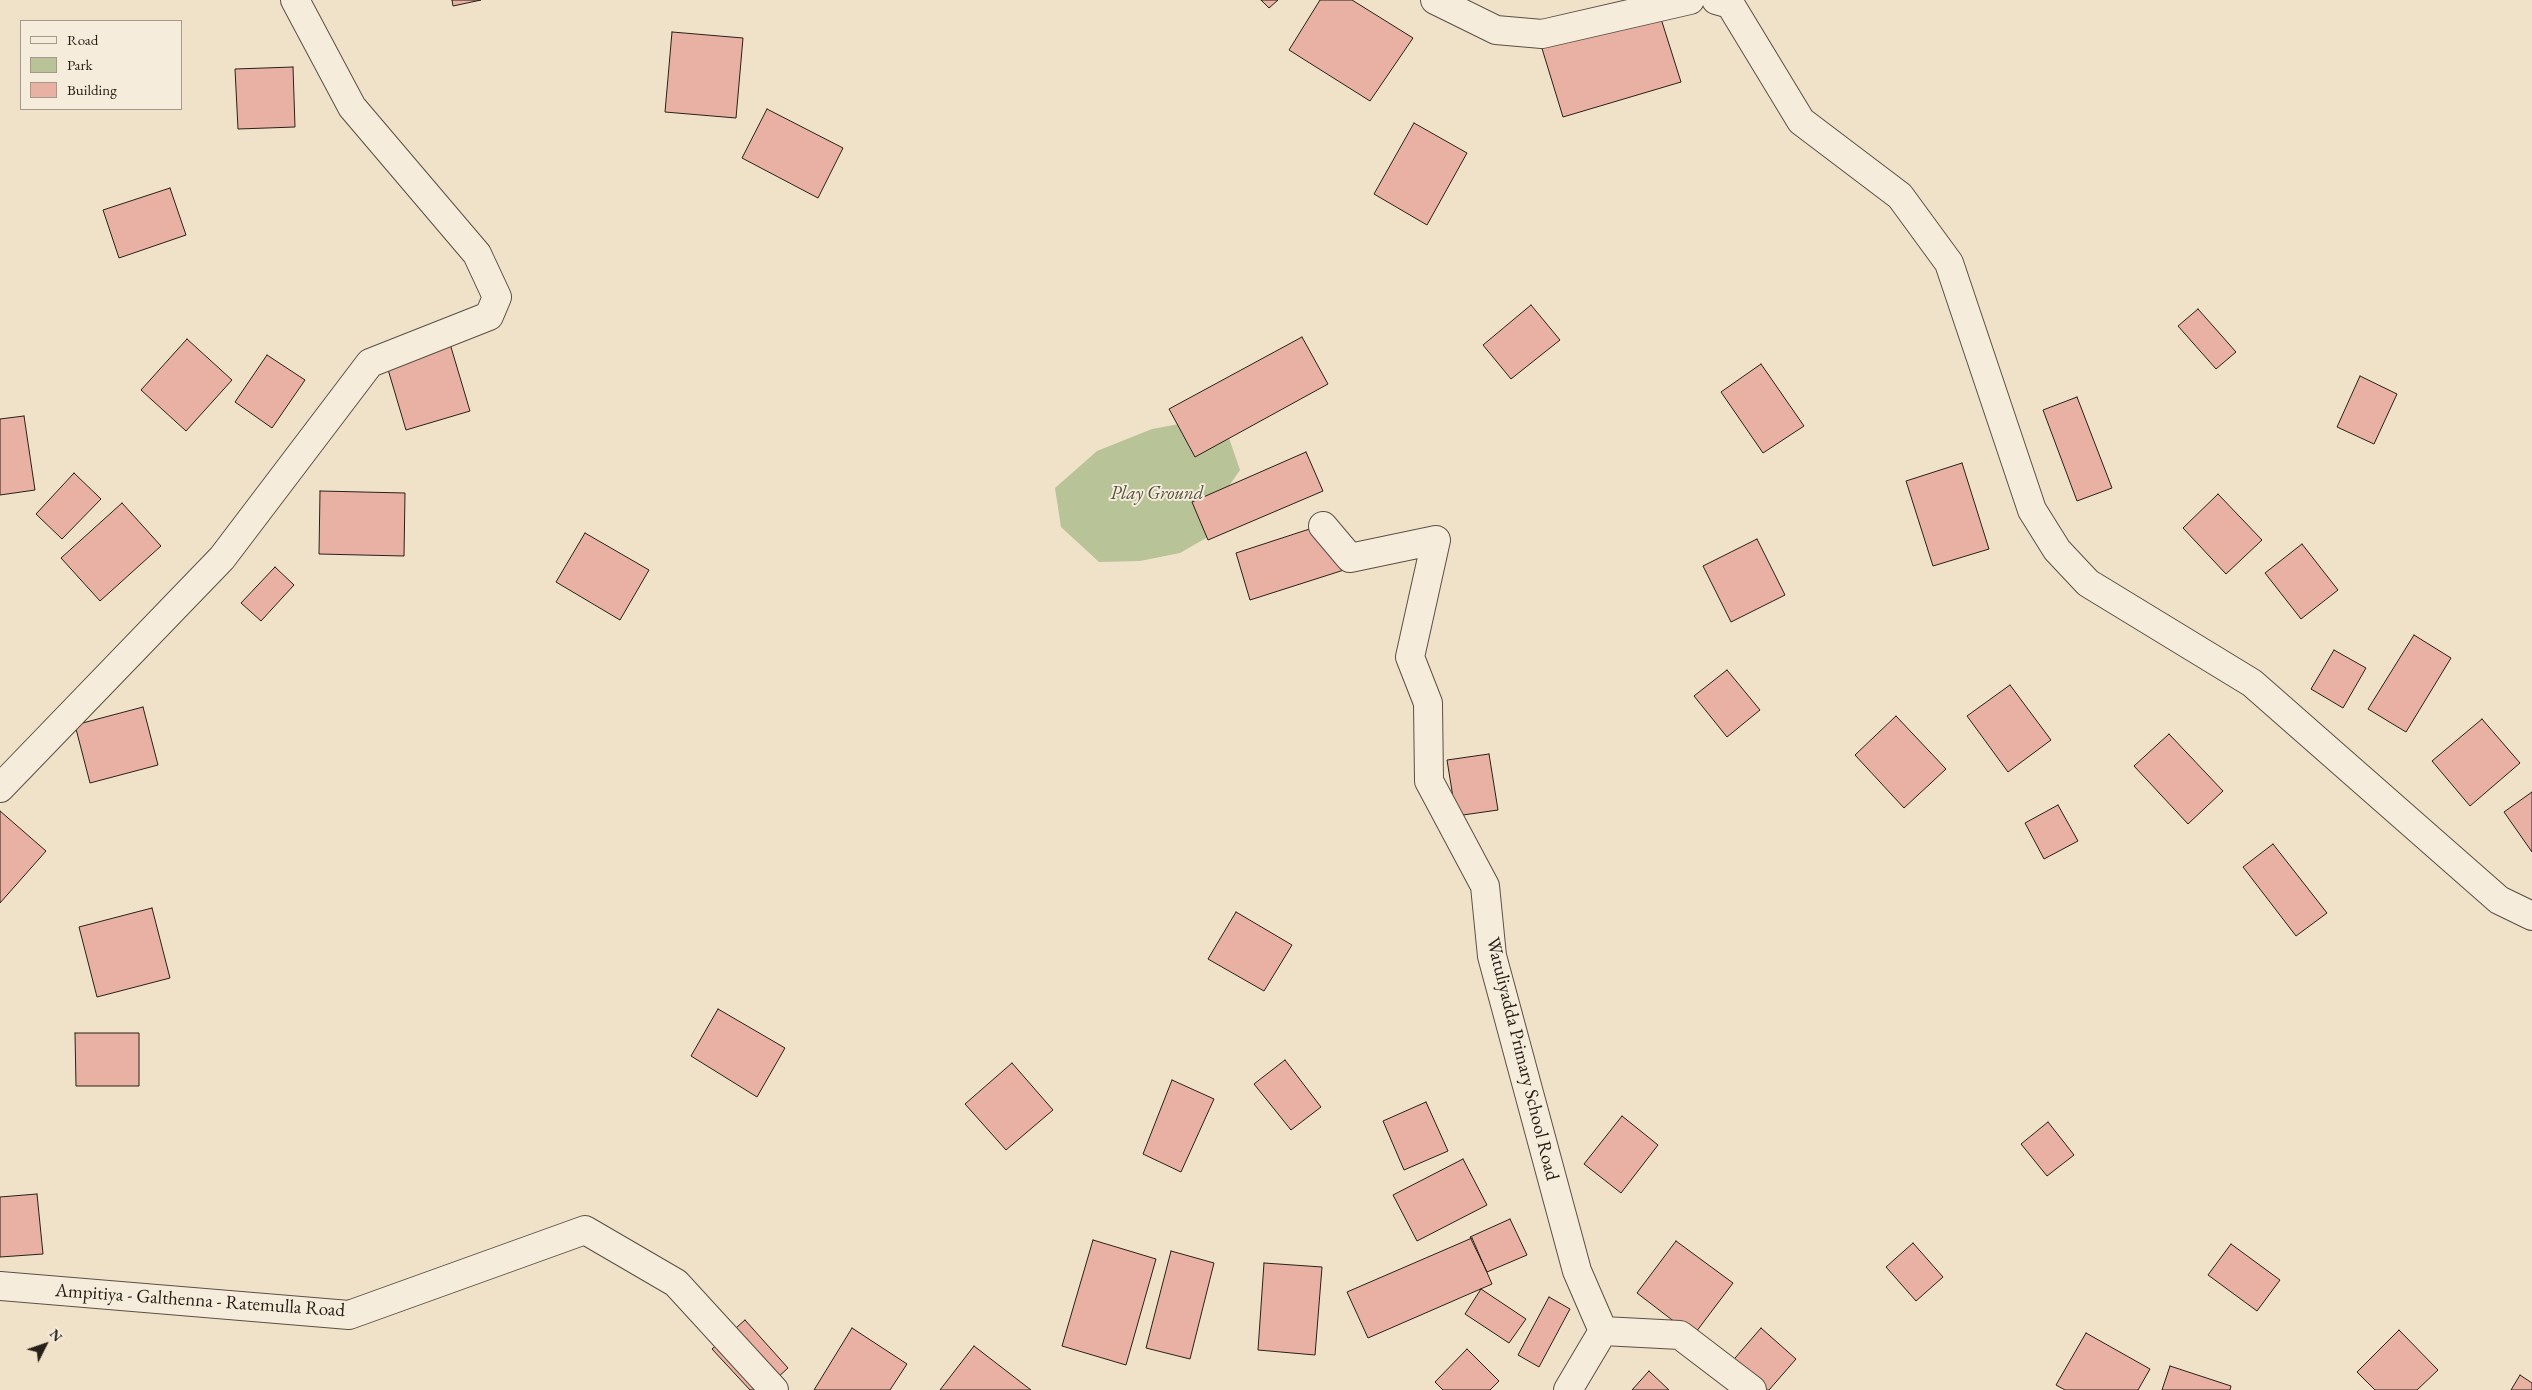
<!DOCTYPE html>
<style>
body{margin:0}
#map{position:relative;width:2532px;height:1390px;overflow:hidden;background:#f0e2c9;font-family:"EB Garamond",serif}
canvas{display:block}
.legend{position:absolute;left:20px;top:20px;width:162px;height:90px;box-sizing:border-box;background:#f5ecdc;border:1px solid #a39a8d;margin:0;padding:6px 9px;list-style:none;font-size:15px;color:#282017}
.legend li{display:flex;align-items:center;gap:10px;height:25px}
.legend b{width:25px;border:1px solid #a39a8d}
.north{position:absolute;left:20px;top:1320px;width:50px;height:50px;-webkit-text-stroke:4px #f5ecdc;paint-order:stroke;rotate:49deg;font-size:14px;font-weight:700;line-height:20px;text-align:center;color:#282017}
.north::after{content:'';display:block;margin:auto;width:18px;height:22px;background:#282017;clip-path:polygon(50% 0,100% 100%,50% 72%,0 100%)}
</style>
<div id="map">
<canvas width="2532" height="1390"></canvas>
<ul class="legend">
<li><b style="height:6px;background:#f5ecdc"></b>Road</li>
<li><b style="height:14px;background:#b8c398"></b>Park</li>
<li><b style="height:14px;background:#e9b1a4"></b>Building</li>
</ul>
<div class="north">N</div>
</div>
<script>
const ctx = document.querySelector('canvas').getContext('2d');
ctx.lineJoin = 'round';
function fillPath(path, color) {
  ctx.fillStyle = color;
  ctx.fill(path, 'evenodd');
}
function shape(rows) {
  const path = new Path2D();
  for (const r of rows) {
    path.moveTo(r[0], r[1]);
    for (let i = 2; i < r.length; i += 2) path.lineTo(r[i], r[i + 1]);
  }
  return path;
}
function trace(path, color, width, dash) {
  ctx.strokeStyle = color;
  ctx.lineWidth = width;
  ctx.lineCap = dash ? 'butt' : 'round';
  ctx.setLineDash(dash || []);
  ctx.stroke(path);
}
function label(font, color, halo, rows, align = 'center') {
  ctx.font = font + ' "EB Garamond",serif';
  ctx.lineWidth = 4;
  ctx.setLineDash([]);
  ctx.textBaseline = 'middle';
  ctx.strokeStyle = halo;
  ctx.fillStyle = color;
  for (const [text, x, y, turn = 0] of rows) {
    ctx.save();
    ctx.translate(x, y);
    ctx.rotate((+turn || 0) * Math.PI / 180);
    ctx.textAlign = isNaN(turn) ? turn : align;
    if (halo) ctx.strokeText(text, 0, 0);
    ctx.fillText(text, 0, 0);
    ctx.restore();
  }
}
const green = shape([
 [1195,421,1229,438,1240,470,1218,502,1220,530,1180,553,1140,561,1099,562,1061,527,1055,488,1097,451,1152,429]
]);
const building = shape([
 [452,0,481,0,453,6,452,0],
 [1261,0,1278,0,1269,8,1261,0],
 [1320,0,1352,0,1413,38,1370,101,1289,50,1320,0],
 [1657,6,1681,82,1563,117,1540,42,1657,6],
 [672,32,743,38,736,118,665,112,672,32],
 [293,67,295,127,238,129,235,69,293,67],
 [767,109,843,148,818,198,742,158,767,109],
 [1414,123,1467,153,1427,225,1374,194,1414,123],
 [170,188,186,235,119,258,103,210,170,188],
 [1531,305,1560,340,1511,379,1483,345,1531,305],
 [2198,309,2236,352,2216,369,2178,326,2198,309],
 [448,337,470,411,406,430,384,356,448,337],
 [1302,337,1328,384,1195,457,1169,409,1302,337],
 [187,339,232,380,186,431,141,390,187,339],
 [267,355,305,380,272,428,235,402,267,355],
 [1761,364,1804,426,1763,453,1721,392,1761,364],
 [2360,376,2397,394,2374,444,2337,427,2360,376],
 [2077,397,2112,488,2077,501,2043,410,2077,397],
 [24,416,35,490,0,495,0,419,24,416],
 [1306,452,1323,491,1208,540,1192,502,1306,452],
 [1962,463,1989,549,1933,566,1906,481,1962,463],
 [74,473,101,499,62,539,36,514,74,473],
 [320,491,405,493,404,556,319,554,320,491],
 [2218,494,2262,540,2226,574,2183,528,2218,494],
 [122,503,161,546,100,601,61,558,122,503],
 [1331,522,1347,569,1250,600,1236,553,1331,522],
 [585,533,649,570,620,620,556,582,585,533],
 [1757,539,1785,595,1731,622,1703,566,1757,539],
 [2302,544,2338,590,2301,619,2265,573,2302,544],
 [275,567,294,585,261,621,241,603,275,567],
 [2414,635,2451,658,2406,732,2368,709,2414,635],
 [2334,650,2366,668,2343,708,2311,689,2334,650],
 [1727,670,1760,710,1727,737,1694,696,1727,670],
 [2010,685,2051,740,2008,772,1967,716,2010,685],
 [143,707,158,765,90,783,75,725,143,707],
 [1896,716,1946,769,1904,808,1855,755,1896,716],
 [2482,719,2520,763,2470,806,2432,761,2482,719],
 [2169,734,2223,791,2188,824,2134,766,2169,734],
 [1489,754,1498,810,1456,816,1447,760,1489,754],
 [2532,792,2532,852,2504,812,2532,792],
 [2058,805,2078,841,2044,859,2025,823,2058,805],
 [0,811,46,851,0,903,0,811],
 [2273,844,2327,913,2296,936,2243,867,2273,844],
 [152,908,170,978,97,997,79,927,152,908],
 [1236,912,1292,945,1264,991,1208,959,1236,912],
 [718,1009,785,1048,757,1097,691,1056,718,1009],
 [75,1033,139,1033,139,1086,76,1086,75,1033],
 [1285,1060,1321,1107,1291,1130,1254,1084,1285,1060],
 [1012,1063,1053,1110,1006,1150,965,1104,1012,1063],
 [1172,1080,1214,1099,1181,1172,1143,1154,1172,1080],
 [1426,1102,1448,1151,1404,1170,1383,1121,1426,1102],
 [1622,1116,1658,1145,1621,1193,1584,1164,1622,1116],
 [2048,1122,2074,1155,2047,1176,2021,1144,2048,1122],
 [1463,1159,1487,1205,1417,1241,1393,1195,1463,1159],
 [37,1194,43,1254,0,1257,0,1197,37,1194],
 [1510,1219,1527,1255,1487,1272,1470,1237,1510,1219],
 [1472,1238,1492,1284,1368,1338,1347,1292,1472,1238],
 [1093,1240,1156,1259,1126,1365,1062,1346,1093,1240],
 [1676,1241,1733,1283,1693,1336,1637,1293,1676,1241],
 [1913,1243,1943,1277,1916,1301,1886,1267,1913,1243],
 [2231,1244,2280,1280,2257,1311,2208,1275,2231,1244],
 [1171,1251,1214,1263,1190,1359,1146,1348,1171,1251],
 [1264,1263,1322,1267,1315,1355,1258,1350,1264,1263],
 [1481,1289,1526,1319,1509,1343,1465,1314,1481,1289],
 [1549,1297,1570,1309,1539,1367,1518,1355,1549,1297],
 [745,1320,788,1368,764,1390,750,1390,712,1349,745,1320],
 [852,1328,907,1364,890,1390,814,1390,852,1328],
 [1761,1328,1796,1359,1769,1390,1757,1390,1729,1365,1761,1328],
 [2399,1330,2438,1370,2417,1390,2375,1390,2357,1372,2399,1330],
 [2086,1333,2150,1369,2138,1390,2065,1390,2056,1385,2086,1333],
 [974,1346,1031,1390,940,1390,974,1346],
 [1467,1349,1499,1381,1490,1390,1443,1390,1435,1382,1467,1349],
 [2170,1366,2231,1386,2230,1390,2162,1390,2170,1366],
 [1649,1371,1669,1390,1632,1390,1649,1371],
 [2520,1375,2532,1383,2532,1390,2511,1390,2520,1375]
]);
const minor = shape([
 [1435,0,1496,30,1542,34,1690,0],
 [1716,0,1730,4,1801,121,1900,196,1949,263,2032,510,2057,550,2088,583,2252,683,2499,900,2532,916],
 [1323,526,1350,558,1436,540,1410,657,1428,703,1429,781,1485,886,1492,956,1577,1271,1603,1331],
 [0,788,222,558,370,363,489,316,497,297,477,254,352,107,295,0],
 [0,1286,349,1315,585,1230,676,1283,774,1390],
 [1568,1390,1603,1331,1680,1335,1752,1390]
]);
const parkNames = [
 ["Play Ground",1157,494]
];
const streetNames = [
 ["Watuliyadda Primary School Road",1522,1059,76],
 ["Ampitiya - Galthenna - Ratemulla Road",200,1301,4]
];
fillPath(green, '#b8c398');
fillPath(building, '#e9b1a4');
trace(building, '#282017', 1);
trace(minor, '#5a5044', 30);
trace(minor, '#f5ecdc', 28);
label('italic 19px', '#53513e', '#f5ecdc', parkNames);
label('19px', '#282017', '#f5ecdc', streetNames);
</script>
